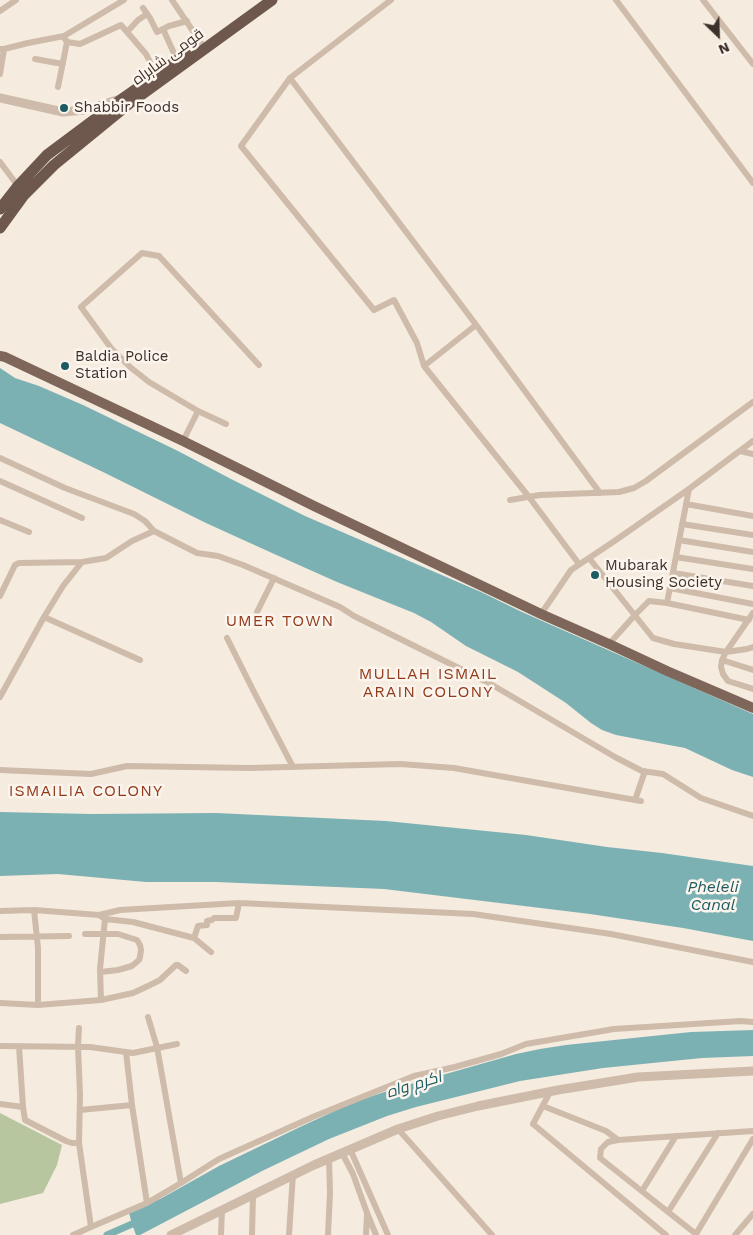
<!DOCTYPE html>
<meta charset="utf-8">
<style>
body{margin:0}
#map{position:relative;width:753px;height:1235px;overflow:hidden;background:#f5ebdf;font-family:"Work Sans",sans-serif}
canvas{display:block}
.north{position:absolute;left:693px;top:10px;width:50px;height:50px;-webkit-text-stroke:4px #fcf5ed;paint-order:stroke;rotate:156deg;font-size:14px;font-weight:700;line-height:20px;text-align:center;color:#3b302a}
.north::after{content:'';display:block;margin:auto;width:18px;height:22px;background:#3b302a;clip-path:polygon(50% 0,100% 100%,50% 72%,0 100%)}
</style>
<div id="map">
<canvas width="753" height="1235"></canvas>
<div class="north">N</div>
</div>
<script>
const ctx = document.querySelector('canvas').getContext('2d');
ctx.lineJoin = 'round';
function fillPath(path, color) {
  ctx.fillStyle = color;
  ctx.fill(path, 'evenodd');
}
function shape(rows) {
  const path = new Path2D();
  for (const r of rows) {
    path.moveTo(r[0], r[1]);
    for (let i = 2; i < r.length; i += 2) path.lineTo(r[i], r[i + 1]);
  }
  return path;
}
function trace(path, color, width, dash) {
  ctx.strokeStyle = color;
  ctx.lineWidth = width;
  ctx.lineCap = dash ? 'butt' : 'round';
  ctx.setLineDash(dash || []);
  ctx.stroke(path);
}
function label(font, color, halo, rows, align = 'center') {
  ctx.font = font + ' "Work Sans",Cairo,sans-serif';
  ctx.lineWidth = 5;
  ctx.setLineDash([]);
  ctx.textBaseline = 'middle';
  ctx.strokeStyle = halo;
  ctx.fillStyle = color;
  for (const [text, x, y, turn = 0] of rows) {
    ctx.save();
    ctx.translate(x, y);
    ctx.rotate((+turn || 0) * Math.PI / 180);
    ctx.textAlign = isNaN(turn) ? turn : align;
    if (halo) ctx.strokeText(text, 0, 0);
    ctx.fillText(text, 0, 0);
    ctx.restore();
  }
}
const green = shape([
 [0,1113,62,1145,57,1165,43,1193,0,1204]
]);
const water = shape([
 [0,368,15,378,39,386,83,405,178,451,231,479,305,516,481,592,522,612,753,714,753,777,732,770,685,748,616,735,602,730,591,723,566,703,518,672,466,646,431,622,414,613,337,582,272,553,206,523,103,472,0,423],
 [0,812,91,814,216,813,386,821,526,835,607,847,662,853,753,866,753,941,683,928,590,914,384,889,216,882,146,882,58,874,0,876],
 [753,1030,753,1056,702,1058,603,1068,520,1081,416,1107,387,1116,329,1139,262,1171,140,1235,136,1235,132,1224,129,1213,162,1198,219,1166,300,1127,352,1103,393,1089,516,1054,540,1049,566,1045,691,1032]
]);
const canal = shape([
 [107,1235,139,1221]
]);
const minor = shape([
 [172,0,201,43],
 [391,0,290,78,241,146,374,310,394,300,417,343,424,366],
 [616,0,753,183],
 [703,0,753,64],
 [143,8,150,18,157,32,169,26,187,21],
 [0,11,16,0],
 [163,29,177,60],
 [127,32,138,20,147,14],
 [67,42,80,44,121,25,146,54,156,74],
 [0,49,4,49,28,43,64,36,124,0],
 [35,59,63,64],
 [0,74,4,49],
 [290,78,471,318,600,493],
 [58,87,67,42,65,39],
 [0,162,18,186],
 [476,325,424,366,529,497,579,564],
 [226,424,198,411,149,382,130,367,111,348,81,307,142,253,159,256,259,365],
 [183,441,198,411],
 [740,451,753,454],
 [0,458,65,488,134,514,145,521,154,531,197,553,218,556,243,565,340,607,354,616,489,683,615,757,642,771,663,774,701,798,753,816],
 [0,481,82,518],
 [510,500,540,495,619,492,634,488,646,481,753,402],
 [686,504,753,516],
 [0,520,29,532],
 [682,524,753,535],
 [679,540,753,552],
 [676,557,753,569],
 [589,558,653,638,674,644,726,652,747,649,753,647],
 [673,573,753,586],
 [670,588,753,604],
 [0,596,15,565,19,563,82,562],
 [667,603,689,489],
 [257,612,274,578],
 [753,613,726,652,722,660,721,667,723,674,728,681,753,689],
 [541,614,571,570,613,542,689,489,753,441],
 [44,617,140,660],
 [227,638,254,692,293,767],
 [609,644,635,615,649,601,667,603,749,620],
 [722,660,753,670],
 [0,697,44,617,63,586,82,562,106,558,132,541,154,531],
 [0,770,91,774,127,766,250,768,400,764,454,768,641,801],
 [635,800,645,771],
 [34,910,38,948,38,1005],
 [0,911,34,910,99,915,105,919,133,922,194,938,211,952],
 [99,915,120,910,239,903,473,914,611,934,753,962],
 [85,934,118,934,137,940,140,945,141,950,140,957,139,960,132,966,118,970,101,972],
 [0,937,69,936],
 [194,938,198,926,207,925,207,921,212,920,214,918,236,918,239,903],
 [101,1000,133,993,148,986,160,980,176,965,178,965,186,971],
 [0,1003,38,1005,101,1000,100,969,105,919],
 [0,1046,90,1047,133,1053,177,1044],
 [550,1092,533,1124,666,1235],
 [0,1104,23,1107,19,1046],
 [543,1106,606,1131,618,1140],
 [23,1107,25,1120,66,1141,72,1143,79,1143],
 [80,1110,132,1105],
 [398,1129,492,1235],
 [753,1131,618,1140,608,1142,601,1149,600,1158,696,1234,753,1139],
 [350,1149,388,1235],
 [342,1153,353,1174,367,1213,376,1235],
 [181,1183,219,1159,315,1116,414,1076,455,1067,501,1054,526,1044,614,1029,741,1021,753,1022],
 [642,1191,676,1136],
 [147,1203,181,1183,157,1047,148,1017],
 [668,1212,718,1133],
 [91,1227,147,1203,132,1105,126,1052],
 [73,1235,91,1227,79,1143,80,1095,78,1046,79,1028],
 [221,1235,222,1210],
 [252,1235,253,1195],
 [289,1235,293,1174],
 [328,1235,330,1193,329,1159],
 [366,1235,367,1215],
 [735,1235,753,1214]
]);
const tertiary = shape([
 [0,98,63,112,85,110,117,100],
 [171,1235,314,1165,398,1129,438,1116,478,1106,558,1090,638,1077,753,1071]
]);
const primary = shape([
 [0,356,5,357,183,441,314,506,541,614,609,644,667,671,753,708]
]);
const trunk = shape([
 [0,209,18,186,47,155,122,99,186,54],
 [0,228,24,195,54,165,130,103,272,0]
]);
const markers = [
 [64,108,5,"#1b5b61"],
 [65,366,5,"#1b5b61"],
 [595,575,5,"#1b5b61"]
];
const streetNames = [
 ["قومی شاہراہ",168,57,-36]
];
const poiNames = [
 ["Shabbir Foods",74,108],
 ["Baldia Police",75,357],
 ["Station",75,374],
 ["Mubarak",605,566],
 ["Housing Society",605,583]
];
const neighbourhoodNames = [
 ["UMER TOWN",280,621],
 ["MULLAH ISMAIL",428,674],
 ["ARAIN COLONY",428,692],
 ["ISMAILIA COLONY",86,791]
];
const waterNames = [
 ["Pheleli",713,887],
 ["Canal",713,905],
 ["اکرم واہ",414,1085,-17]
];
fillPath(green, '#b7c69e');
fillPath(water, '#7cb1b4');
trace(canal, '#7cb1b4', 7);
trace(minor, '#cebbaa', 6);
trace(tertiary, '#cebbaa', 9);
trace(primary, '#7e675a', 10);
trace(trunk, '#6e584d', 11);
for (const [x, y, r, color] of markers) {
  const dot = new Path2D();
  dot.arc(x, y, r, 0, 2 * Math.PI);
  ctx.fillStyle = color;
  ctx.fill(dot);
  trace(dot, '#fcf5ed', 2);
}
label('15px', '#3b302a', '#fcf5ed', streetNames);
label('15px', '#3b302a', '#fcf5ed', poiNames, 'left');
ctx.letterSpacing = '1px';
label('16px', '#913b1c', '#fcf5ed', neighbourhoodNames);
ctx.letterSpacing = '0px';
label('italic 16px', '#1b5b61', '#fcf5ed', waterNames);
</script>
